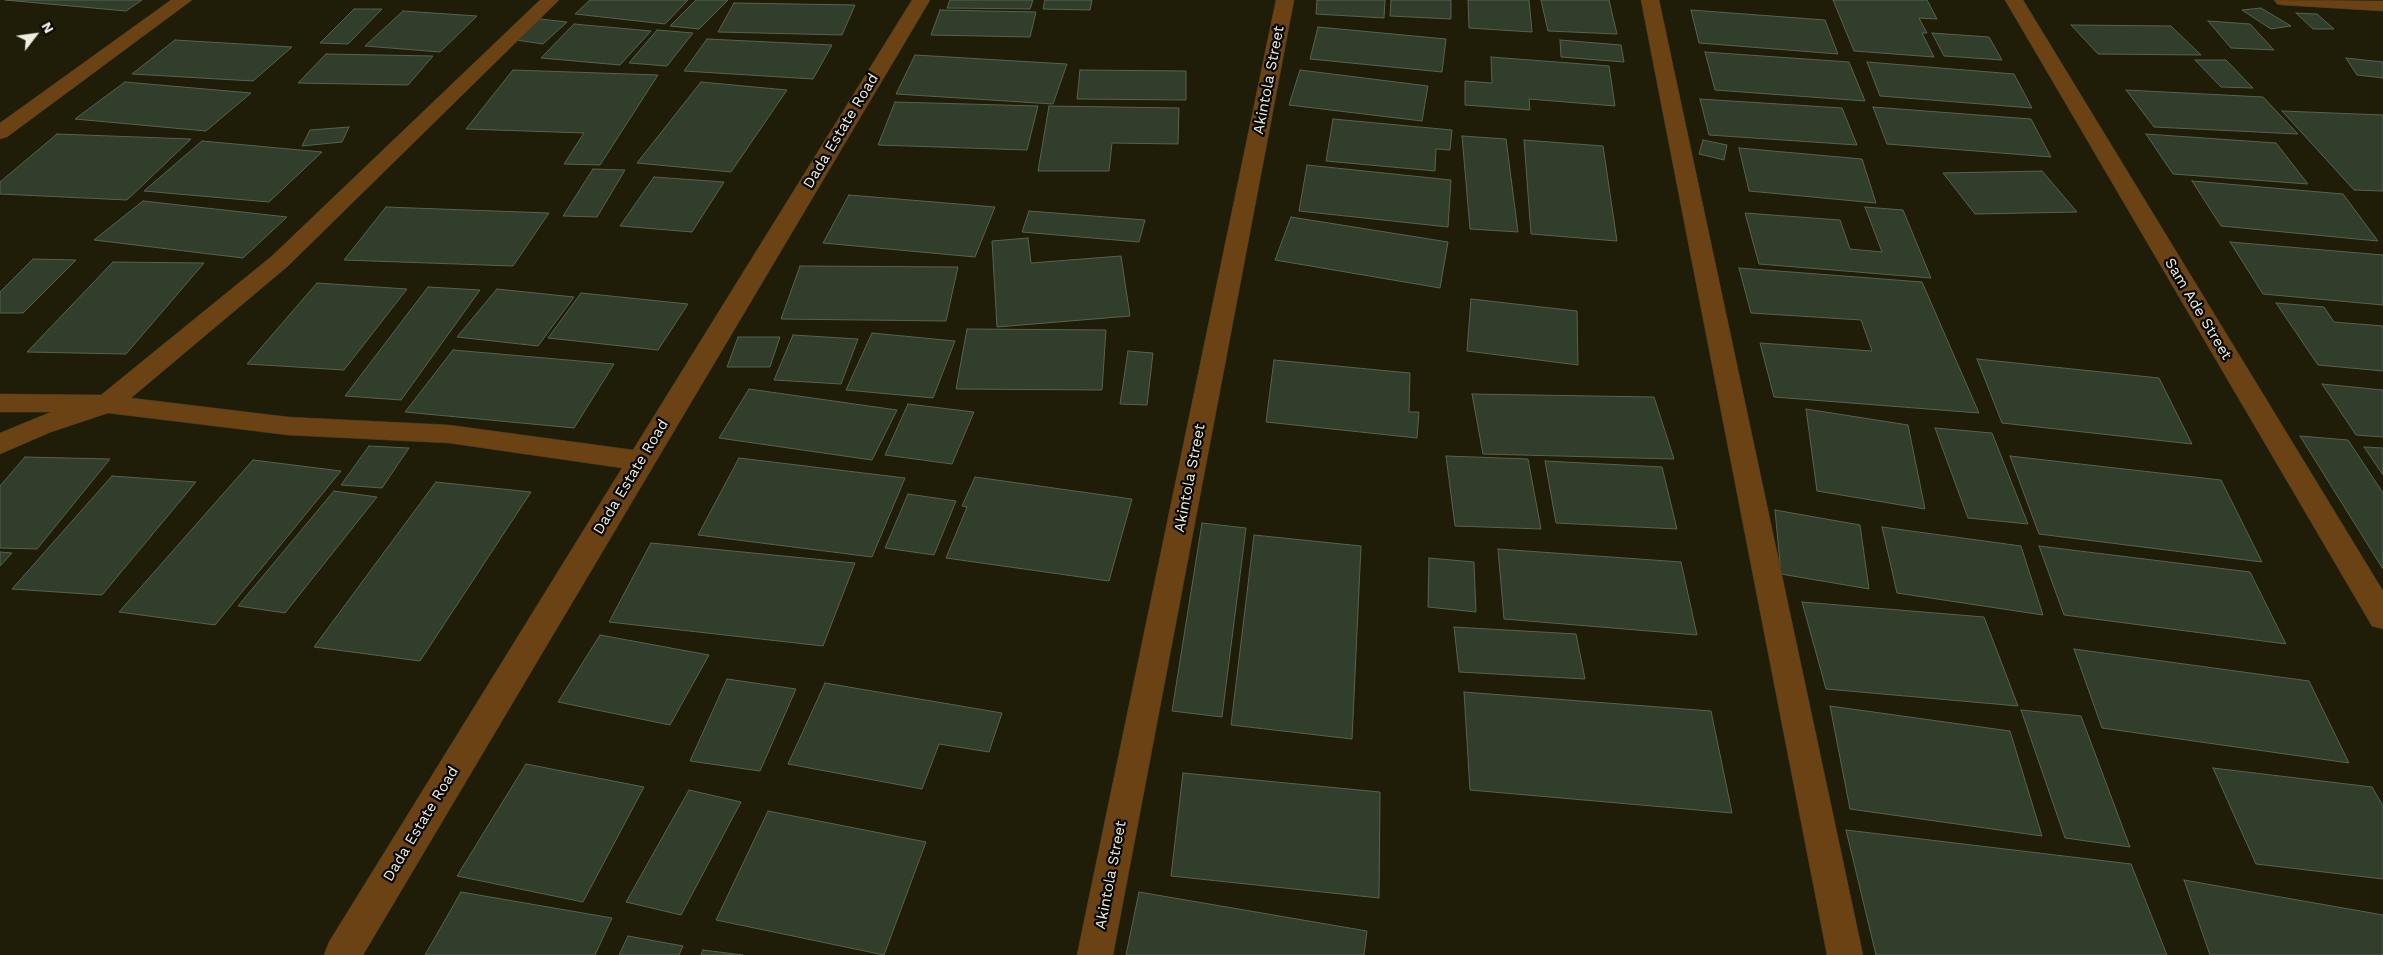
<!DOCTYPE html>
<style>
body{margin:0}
#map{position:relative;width:2383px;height:955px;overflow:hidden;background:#1f1c07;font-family:"Work Sans",sans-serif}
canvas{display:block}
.north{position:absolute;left:10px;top:10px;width:50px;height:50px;-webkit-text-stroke:4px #080602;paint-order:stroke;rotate:60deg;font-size:14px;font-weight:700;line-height:20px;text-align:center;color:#f0eee1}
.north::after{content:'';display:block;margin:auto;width:18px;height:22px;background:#f0eee1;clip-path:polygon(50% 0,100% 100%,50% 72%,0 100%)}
</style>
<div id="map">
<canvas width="2383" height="955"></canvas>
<div class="north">N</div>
</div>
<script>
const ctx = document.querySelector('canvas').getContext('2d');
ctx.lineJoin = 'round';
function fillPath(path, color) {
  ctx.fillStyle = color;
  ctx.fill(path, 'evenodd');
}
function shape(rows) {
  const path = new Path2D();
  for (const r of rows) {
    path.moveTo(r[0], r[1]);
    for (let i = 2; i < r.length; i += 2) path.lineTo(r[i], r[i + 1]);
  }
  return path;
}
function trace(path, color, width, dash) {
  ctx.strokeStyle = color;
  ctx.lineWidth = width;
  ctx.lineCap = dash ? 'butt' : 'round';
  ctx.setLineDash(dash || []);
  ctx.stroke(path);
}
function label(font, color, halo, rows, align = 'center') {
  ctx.font = font + ' "Work Sans",sans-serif';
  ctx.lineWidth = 4.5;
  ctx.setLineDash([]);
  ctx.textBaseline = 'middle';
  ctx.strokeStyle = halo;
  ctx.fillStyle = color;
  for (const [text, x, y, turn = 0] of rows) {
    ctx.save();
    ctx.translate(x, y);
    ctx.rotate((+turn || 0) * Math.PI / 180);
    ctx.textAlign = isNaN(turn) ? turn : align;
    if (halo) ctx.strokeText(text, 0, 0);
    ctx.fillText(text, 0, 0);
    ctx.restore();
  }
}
const building = shape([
 [5,0,142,0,126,11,5,0],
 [590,0,688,0,665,24,575,14,590,0],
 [696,0,728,0,699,29,670,26,696,0],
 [950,0,1033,0,1030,9,947,8,950,0],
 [1045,0,1092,0,1090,10,1043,9,1045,0],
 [1317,0,1385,0,1384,18,1316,14,1317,0],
 [1391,0,1451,0,1451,19,1390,16,1391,0],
 [1468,0,1529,0,1532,32,1469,28,1468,0],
 [1541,0,1609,0,1617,34,1548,31,1541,0],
 [1833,0,1927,0,1937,19,1919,18,1927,33,1922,33,1934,57,1854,51,1833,0],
 [734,3,855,5,842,35,718,32,734,3],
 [2261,8,2291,26,2271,29,2242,10,2261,8],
 [354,9,382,9,348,44,320,43,354,9],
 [940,10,1036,12,1030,37,931,35,940,10],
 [1691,10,1825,20,1838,54,1699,43,1691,10],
 [403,11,477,16,440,52,365,46,403,11],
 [2296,13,2317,14,2334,29,2313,29,2296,13],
 [540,19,567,22,543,44,516,40,540,19],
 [2208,21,2250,24,2274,50,2231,48,2208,21],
 [574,24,651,31,620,65,541,58,574,24],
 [2071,25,2171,26,2201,55,2098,54,2071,25],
 [1318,27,1446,39,1442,72,1310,59,1318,27],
 [657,30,693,33,667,66,629,63,657,30],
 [1932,33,1989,37,2002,60,1944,56,1932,33],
 [707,39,832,45,813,79,684,71,707,39],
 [175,40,292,47,253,81,132,74,175,40],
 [1560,40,1621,45,1624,62,1561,57,1560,40],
 [1705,52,1849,62,1865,101,1715,90,1705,52],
 [326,54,433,56,408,85,298,83,326,54],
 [915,55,1067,64,1053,104,896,94,915,55],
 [1491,57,1609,66,1615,106,1529,99,1530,110,1465,105,1465,81,1492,83,1491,57],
 [2346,58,2383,62,2383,78,2357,75,2346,58],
 [2195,60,2226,60,2253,88,2221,87,2195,60],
 [1867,62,2014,74,2032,108,1880,96,1867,62],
 [513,70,658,75,600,165,564,164,584,133,466,129,513,70],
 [1080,70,1186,71,1186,100,1077,99,1080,70],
 [1300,70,1428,86,1422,121,1289,105,1300,70],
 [125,82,251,93,206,131,75,119,125,82],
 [701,82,787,90,731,172,637,163,701,82],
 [2126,90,2263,97,2298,134,2154,127,2126,90],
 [1700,99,1842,108,1857,145,1709,135,1700,99],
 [895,102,1038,106,1027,150,878,145,895,102],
 [1049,106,1179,108,1178,144,1112,143,1109,171,1038,171,1049,106],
 [1873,107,2031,119,2051,157,1887,144,1873,107],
 [2282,111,2383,115,2383,191,2354,190,2282,111],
 [1333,119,1452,130,1450,150,1436,149,1435,171,1326,161,1333,119],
 [349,127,342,142,302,146,310,130,349,127],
 [57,134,191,139,127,200,0,194,0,182,57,134],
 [2146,134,2276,143,2308,184,2173,174,2146,134],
 [1462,136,1506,139,1518,232,1470,229,1462,136],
 [1524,140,1603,146,1617,241,1531,234,1524,140],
 [1703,140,1727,145,1724,160,1699,154,1703,140],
 [202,141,322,152,269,202,144,191,202,141],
 [1739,148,1862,159,1876,203,1749,191,1739,148],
 [1307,165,1451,180,1448,227,1299,211,1307,165],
 [593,169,625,170,597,217,563,216,593,169],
 [2042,171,2077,212,1975,214,1943,173,2042,171],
 [654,177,724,182,692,232,620,226,654,177],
 [2192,181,2343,194,2378,241,2221,226,2192,181],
 [849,195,995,207,975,257,823,243,849,195],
 [143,201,287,217,243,258,94,240,143,201],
 [386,207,549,213,513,266,344,260,386,207],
 [1865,207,1903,210,1931,278,1759,264,1745,213,1840,220,1850,249,1882,252,1865,207],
 [1029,211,1145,220,1139,242,1022,232,1029,211],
 [1291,217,1448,242,1440,288,1275,260,1291,217],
 [1028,238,1031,263,1121,256,1130,316,997,327,992,241,1028,238],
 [2230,242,2383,255,2383,305,2263,294,2230,242],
 [33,259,76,260,23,313,0,313,0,292,33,259],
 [113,262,204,263,126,354,27,352,113,262],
 [800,266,958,267,946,321,781,319,800,266],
 [1739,268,1922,282,1979,413,1774,397,1760,343,1872,351,1861,320,1751,313,1739,268],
 [317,283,407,289,344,370,247,364,317,283],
 [428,287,480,290,401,400,345,396,428,287],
 [497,289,574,297,538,346,457,337,497,289],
 [581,293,688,304,658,350,548,338,581,293],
 [1471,299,1577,311,1578,365,1467,351,1471,299],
 [2276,303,2324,307,2334,322,2383,326,2383,371,2318,365,2276,303],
 [967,329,1106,330,1102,390,956,389,967,329],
 [872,333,955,341,933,398,846,390,872,333],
 [793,335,858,339,841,384,774,380,793,335],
 [738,337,780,337,770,367,727,367,738,337],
 [453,350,614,364,574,428,405,412,453,350],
 [1128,351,1153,353,1147,405,1120,404,1128,351],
 [1977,359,2159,378,2192,444,2002,423,1977,359],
 [1274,360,1410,373,1409,412,1419,412,1417,438,1266,422,1274,360],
 [2322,384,2383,390,2383,437,2356,435,2322,384],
 [749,389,897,410,872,460,719,438,749,389],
 [1472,394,1654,397,1674,459,1483,454,1472,394],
 [908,404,974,412,952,464,885,455,908,404],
 [1806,409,1908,425,1925,509,1817,491,1806,409],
 [1935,428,1992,433,2028,524,1968,518,1935,428],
 [2300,436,2348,440,2383,493,2383,569,2300,436],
 [369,446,409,448,382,488,341,485,369,446],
 [2364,447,2383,448,2383,475,2364,447],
 [1446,456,1528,459,1541,529,1455,526,1446,456],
 [2010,456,2221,480,2262,562,2039,534,2010,456],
 [25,457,110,459,37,549,0,548,0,486,25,457],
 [739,458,905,478,872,557,698,535,739,458],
 [253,460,341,471,215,625,119,612,253,460],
 [1545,461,1662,467,1677,529,1556,523,1545,461],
 [112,476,196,482,102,595,12,589,112,476],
 [975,477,1132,499,1109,581,946,558,967,507,962,506,975,477],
 [436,482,531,492,420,661,314,647,436,482],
 [334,491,377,497,285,613,238,606,334,491],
 [908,494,956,501,934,555,885,548,908,494],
 [1775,510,1860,525,1869,589,1781,574,1775,510],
 [1202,523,1246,528,1222,717,1172,711,1202,523],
 [1882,527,2021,546,2043,615,1897,593,1882,527],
 [1254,535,1361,546,1352,739,1231,725,1254,535],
 [651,543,855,563,823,646,609,622,651,543],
 [2039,546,2250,572,2286,644,2064,615,2039,546],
 [1498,549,1681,562,1697,635,1504,619,1498,549],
 [0,552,12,553,0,566,0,552],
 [1429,558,1474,562,1476,612,1428,607,1429,558],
 [1802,602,1984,617,2018,706,1826,689,1802,602],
 [1454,627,1576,634,1585,679,1459,672,1454,627],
 [600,635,709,655,670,725,558,702,600,635],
 [2074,649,2309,681,2349,763,2102,728,2074,649],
 [727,679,796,689,760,771,690,761,727,679],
 [825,683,1002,713,989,752,939,744,922,789,788,764,825,683],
 [1464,692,1711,711,1732,813,1470,790,1464,692],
 [1830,706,2010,731,2042,836,1850,809,1830,706],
 [2021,710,2081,716,2130,847,2065,838,2021,710],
 [526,764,644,787,583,902,457,876,526,764],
 [2213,768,2372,787,2383,806,2383,879,2256,864,2213,768],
 [1183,773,1380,792,1379,898,1171,876,1183,773],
 [689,790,741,802,681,915,626,902,689,790],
 [768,811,926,842,884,955,716,920,768,811],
 [1846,830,2131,864,2167,955,1876,955,1846,830],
 [2184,880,2383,915,2383,955,2210,955,2184,880],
 [461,892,612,918,595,955,425,955,461,892],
 [1139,892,1367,931,1364,955,1126,955,1139,892],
 [628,936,683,946,679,955,619,955,628,936],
 [703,950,743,955,701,955,703,950]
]);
const minor = shape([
 [171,0,192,0,7,137,0,139,0,123,171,0],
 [540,0,559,0,288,266,131,398,288,417,449,425,633,450,912,0,930,0,363,955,324,955,329,942,622,468,449,443,288,435,108,413,51,432,0,454,0,433,51,412,0,412,0,394,101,395,272,256,540,0],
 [1276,0,1294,0,1113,955,1077,955,1276,0],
 [1641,0,1659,0,1863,955,1827,955,1641,0],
 [2005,0,2023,0,2383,591,2383,629,2372,626,2005,0],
 [2274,0,2383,1,2383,11,2283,5,2277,4,2274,0]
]);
const streetNames = [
 ["Akintola Street",1269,80,-79],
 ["Dada Estate Road",841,131,-59],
 ["Sam Ade Street",2198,309,59],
 ["Dada Estate Road",631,477,-59],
 ["Akintola Street",1190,478,-79],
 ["Dada Estate Road",421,824,-59],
 ["Akintola Street",1111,875,-79]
];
fillPath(building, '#323e2c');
trace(building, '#576350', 1);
trace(minor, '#3c3926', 1);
fillPath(minor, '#6a4213');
label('15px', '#f0eee1', '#080602', streetNames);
</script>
